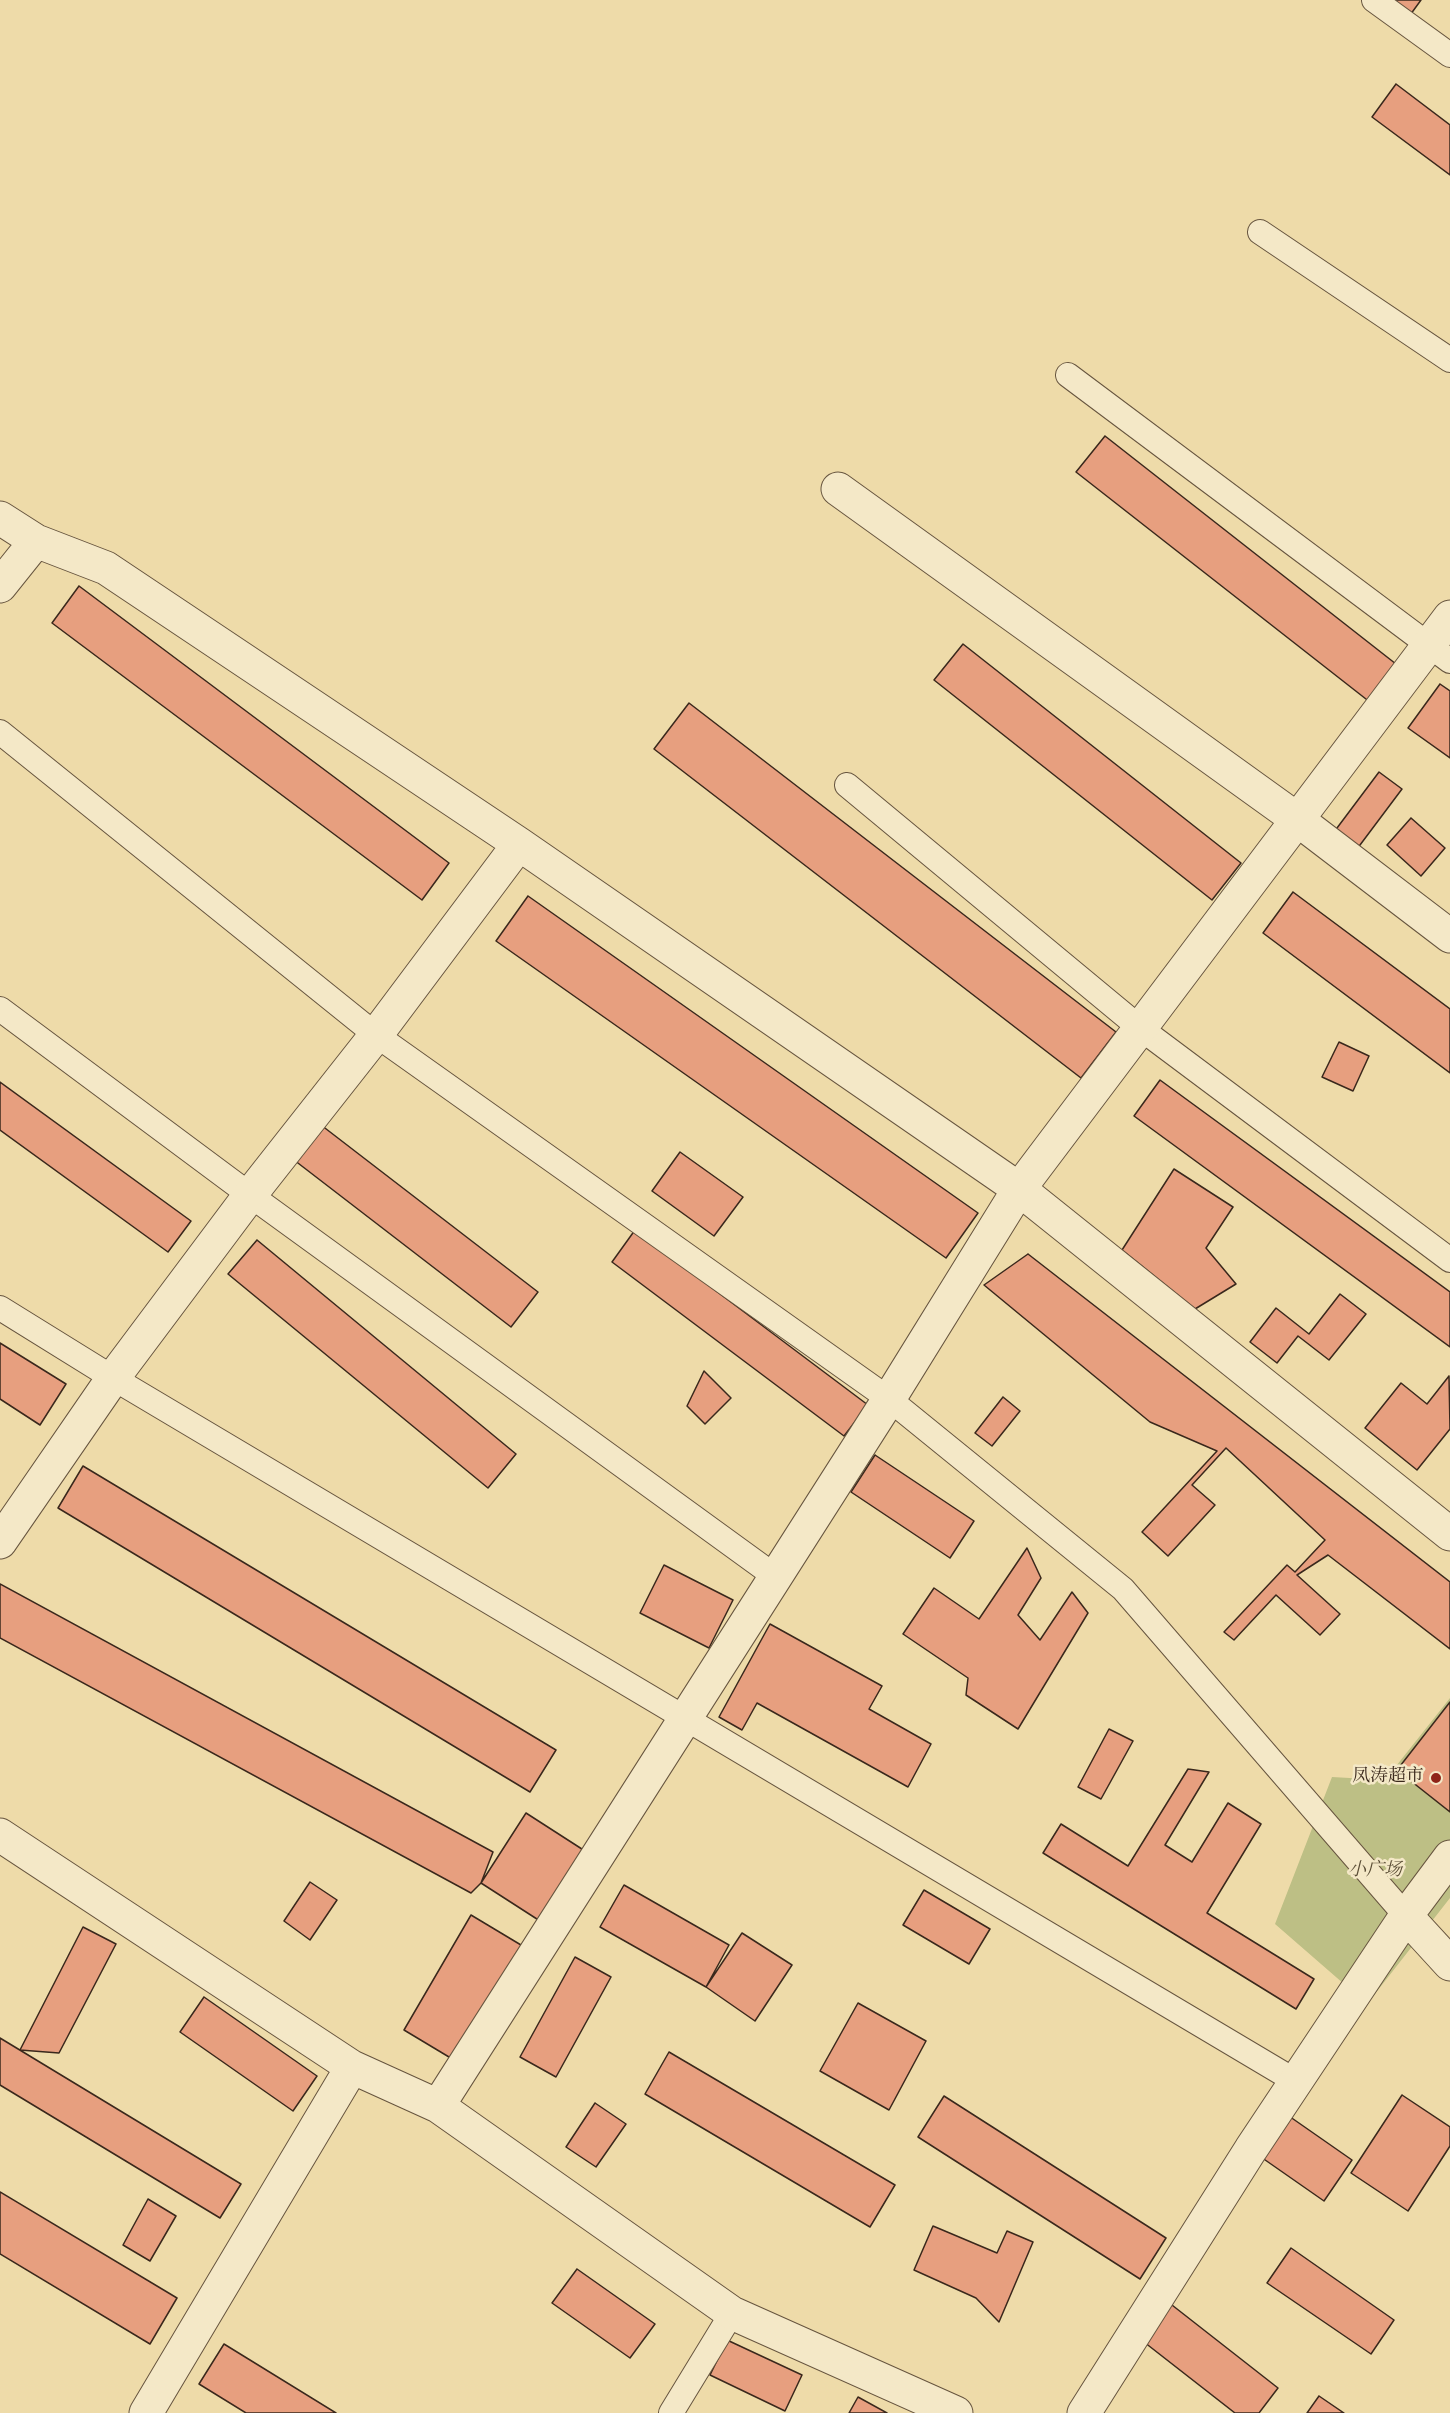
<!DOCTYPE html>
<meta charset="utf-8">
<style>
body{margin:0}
canvas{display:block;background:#eedba9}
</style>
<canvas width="1450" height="2413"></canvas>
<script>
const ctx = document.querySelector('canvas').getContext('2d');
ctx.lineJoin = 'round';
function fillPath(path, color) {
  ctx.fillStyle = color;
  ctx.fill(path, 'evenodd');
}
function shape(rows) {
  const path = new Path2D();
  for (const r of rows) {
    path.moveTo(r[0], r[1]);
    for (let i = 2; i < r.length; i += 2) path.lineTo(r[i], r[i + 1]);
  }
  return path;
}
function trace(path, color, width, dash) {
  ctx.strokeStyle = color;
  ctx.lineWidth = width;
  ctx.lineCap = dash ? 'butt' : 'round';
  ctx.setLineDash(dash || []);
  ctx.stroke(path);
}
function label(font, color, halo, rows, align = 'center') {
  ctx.font = font + ' Vollkorn,"Noto Serif SC",serif';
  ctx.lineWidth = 5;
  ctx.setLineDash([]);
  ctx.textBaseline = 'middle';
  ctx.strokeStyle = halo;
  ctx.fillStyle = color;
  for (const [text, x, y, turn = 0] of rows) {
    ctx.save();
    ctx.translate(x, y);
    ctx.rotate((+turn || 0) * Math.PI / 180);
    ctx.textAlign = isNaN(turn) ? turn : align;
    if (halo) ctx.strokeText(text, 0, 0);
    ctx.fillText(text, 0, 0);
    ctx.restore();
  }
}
const green = shape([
 [1450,1698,1450,1898,1367,2004,1275,1924,1332,1777,1385,1780]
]);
const building = shape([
 [1374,0,1421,0,1405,22,1374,0],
 [1396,84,1450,125,1450,175,1372,117,1396,84],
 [1105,436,1396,664,1380,710,1076,472,1105,436],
 [79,586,449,863,422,900,52,623,79,586],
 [963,644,1241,863,1212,900,934,680,963,644],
 [1440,684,1450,691,1450,758,1408,728,1440,684],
 [689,703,1116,1032,1081,1078,654,749,689,703],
 [1379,772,1402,789,1357,849,1334,832,1379,772],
 [1411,818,1445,848,1421,876,1387,845,1411,818],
 [1293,892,1450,1009,1450,1073,1263,933,1293,892],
 [528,896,978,1213,946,1258,496,941,528,896],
 [1339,1042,1369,1056,1353,1091,1322,1077,1339,1042],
 [1160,1080,1450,1292,1450,1347,1134,1116,1160,1080],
 [0,1082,191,1221,168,1252,0,1130,0,1082],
 [321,1125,538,1292,511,1327,294,1160,321,1125],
 [680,1152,743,1197,714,1236,652,1191,680,1152],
 [1174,1169,1233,1207,1206,1248,1236,1284,1195,1309,1122,1250,1174,1169],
 [635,1230,868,1405,844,1436,612,1262,635,1230],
 [257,1240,516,1454,488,1488,228,1274,257,1240],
 [1028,1254,1450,1582,1450,1649,1328,1555,1297,1575,1340,1614,1320,1635,1276,1595,1234,1640,1224,1632,1287,1565,1295,1572,1325,1540,1226,1448,1192,1485,1215,1505,1168,1556,1142,1532,1217,1451,1150,1422,984,1285,1028,1254],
 [1340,1294,1366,1314,1329,1360,1298,1336,1277,1363,1250,1342,1276,1308,1309,1334,1340,1294],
 [0,1343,66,1384,40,1425,0,1399,0,1343],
 [704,1371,731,1398,705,1424,687,1406,704,1371],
 [1449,1376,1450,1429,1417,1470,1365,1428,1401,1383,1427,1404,1449,1376],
 [1003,1397,1020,1411,992,1446,975,1433,1003,1397],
 [875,1455,974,1521,950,1558,851,1492,875,1455],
 [83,1466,556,1750,530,1792,58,1508,83,1466],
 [1027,1548,1041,1578,1018,1615,1040,1640,1072,1592,1088,1613,1018,1729,966,1695,968,1678,903,1634,934,1588,979,1619,1027,1548],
 [664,1565,733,1600,709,1648,640,1613,664,1565],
 [0,1584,493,1852,481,1883,471,1893,0,1638,0,1584],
 [770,1624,882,1686,869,1709,931,1744,908,1787,757,1703,742,1730,719,1717,770,1624],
 [1450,1702,1450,1812,1397,1770,1450,1702],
 [1109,1729,1133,1741,1101,1799,1078,1787,1109,1729],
 [1188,1769,1209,1772,1165,1845,1192,1862,1228,1803,1261,1824,1207,1913,1314,1979,1296,2009,1043,1853,1061,1824,1128,1866,1188,1769],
 [526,1813,585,1851,540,1921,481,1883,526,1813],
 [310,1882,337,1900,310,1940,284,1921,310,1882],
 [624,1885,729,1945,706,1987,600,1927,624,1885],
 [924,1890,990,1929,969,1964,903,1925,924,1890],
 [471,1915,526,1948,459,2063,404,2030,471,1915],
 [83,1927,116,1944,59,2053,20,2050,83,1927],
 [742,1933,792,1965,755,2021,706,1987,742,1933],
 [575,1957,611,1977,556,2077,520,2057,575,1957],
 [204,1997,317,2076,293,2111,180,2032,204,1997],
 [858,2003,926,2041,889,2110,820,2071,858,2003],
 [0,2038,241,2184,220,2218,0,2085,0,2038],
 [669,2052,895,2185,870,2227,645,2094,669,2052],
 [1402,2095,1450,2127,1450,2146,1408,2211,1351,2173,1402,2095],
 [944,2096,1166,2238,1140,2279,918,2137,944,2096],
 [595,2103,626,2124,596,2167,566,2147,595,2103],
 [1286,2114,1352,2160,1324,2201,1258,2155,1286,2114],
 [0,2192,177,2298,150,2344,0,2254,0,2192],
 [148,2199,176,2216,150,2261,123,2245,148,2199],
 [933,2226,997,2253,1007,2231,1033,2242,999,2322,976,2298,914,2270,933,2226],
 [1291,2248,1394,2320,1371,2354,1267,2283,1291,2248],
 [577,2269,655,2324,630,2358,552,2303,577,2269],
 [1163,2298,1278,2388,1259,2413,1235,2413,1135,2335,1163,2298],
 [727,2340,802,2375,785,2411,710,2375,727,2340],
 [224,2344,336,2413,246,2413,199,2384,224,2344],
 [1319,2396,1344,2413,1307,2413,1319,2396],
 [858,2397,887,2413,849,2413,858,2397]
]);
const service = shape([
 [1374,0,1450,55],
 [1260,232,1450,360],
 [1068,375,1450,661],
 [0,732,376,1035,889,1399,1123,1589,1406,1916],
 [847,785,1140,1028,1450,1260],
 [0,1009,250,1195,776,1577],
 [0,1308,113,1378,1297,2082],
 [671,2413,732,2313]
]);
const minor = shape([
 [838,489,1298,820,1450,936],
 [0,518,36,541,106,568,519,844,1019,1189,1450,617],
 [0,586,36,541],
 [0,1542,113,1378,250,1195,376,1035,519,844],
 [0,1835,352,2067,438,2106,732,2313,956,2413],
 [1406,1916,1450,1964],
 [438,2106,889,1399,1019,1189,1450,1534],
 [146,2413,352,2067],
 [1084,2413,1251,2149,1406,1916,1450,1857]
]);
const markers = [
 [1436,1778,6,"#8f2418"]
];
const poiNames = [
 ["凤涛超市",1424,1778]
];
const parkNames = [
 ["小广场",1375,1872]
];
fillPath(green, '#bdbf85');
fillPath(building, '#e79f7f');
trace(building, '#3a281c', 1.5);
trace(service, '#67553f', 26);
trace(minor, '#67553f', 35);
trace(service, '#f4e8c7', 24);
trace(minor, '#f4e8c7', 33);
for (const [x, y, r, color] of markers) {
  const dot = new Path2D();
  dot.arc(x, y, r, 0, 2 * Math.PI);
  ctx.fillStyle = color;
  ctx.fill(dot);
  trace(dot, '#f4e8c7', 2);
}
label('18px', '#3a281c', '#f4e8c7', poiNames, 'right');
label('italic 18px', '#5b4e36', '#f4e8c7', parkNames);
</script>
